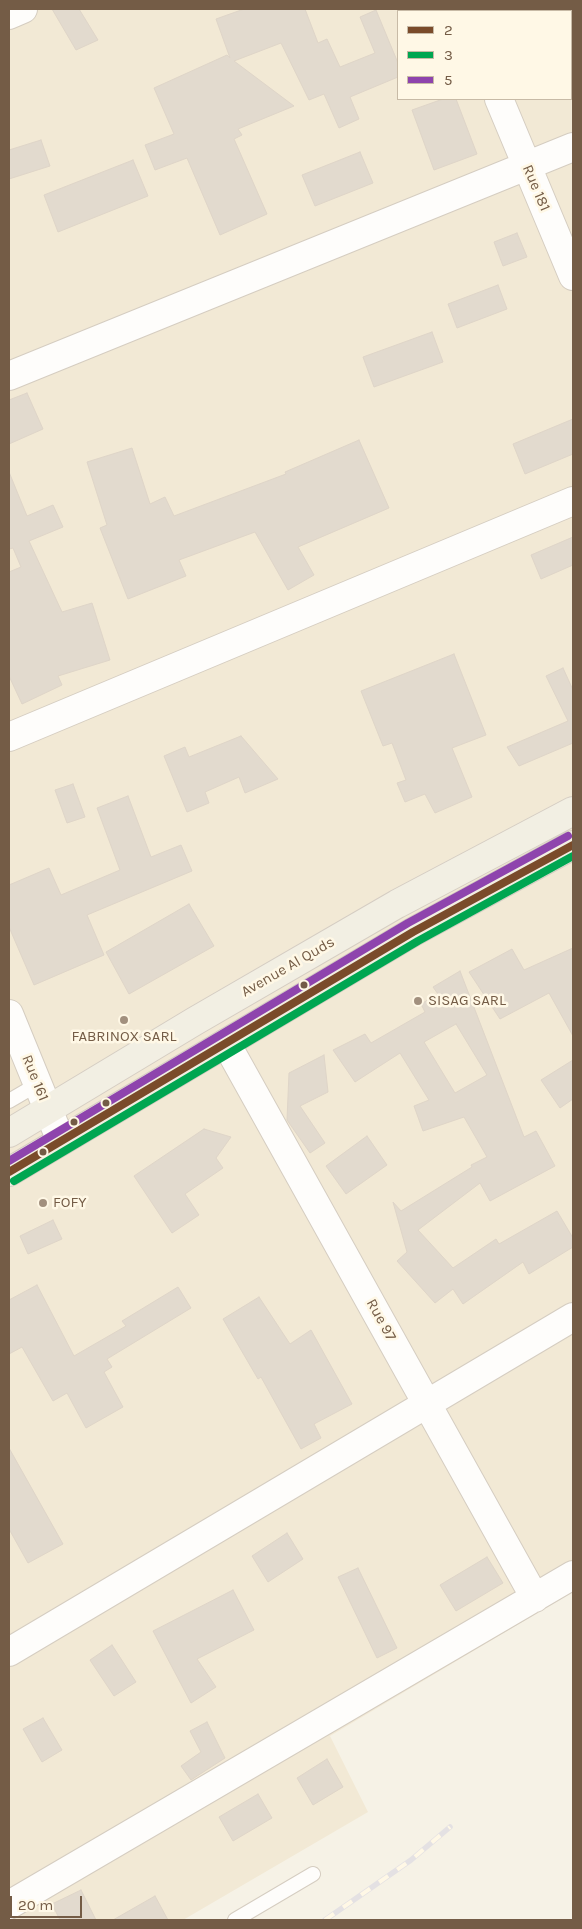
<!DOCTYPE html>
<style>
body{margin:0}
#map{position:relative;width:582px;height:1929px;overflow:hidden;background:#f6f2e6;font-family:Karla,sans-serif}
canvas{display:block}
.frame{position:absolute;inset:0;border:10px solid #745c46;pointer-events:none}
.legend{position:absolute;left:397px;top:10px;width:175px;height:90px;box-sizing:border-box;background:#fff8e6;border:1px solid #c7baa6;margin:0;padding:6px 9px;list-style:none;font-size:15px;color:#745c46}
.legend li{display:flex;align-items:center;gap:10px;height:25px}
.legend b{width:25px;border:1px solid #c7baa6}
.scale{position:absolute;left:10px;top:1896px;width:72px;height:22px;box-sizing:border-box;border:2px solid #745c46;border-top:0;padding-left:6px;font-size:15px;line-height:18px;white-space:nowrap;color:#745c46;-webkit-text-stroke:4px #fff8e6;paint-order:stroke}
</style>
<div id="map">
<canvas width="582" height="1929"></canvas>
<div class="frame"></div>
<ul class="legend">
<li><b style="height:6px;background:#7a4b2a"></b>2</li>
<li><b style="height:6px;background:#00a651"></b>3</li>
<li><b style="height:6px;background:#8e44ad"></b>5</li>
</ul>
<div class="scale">20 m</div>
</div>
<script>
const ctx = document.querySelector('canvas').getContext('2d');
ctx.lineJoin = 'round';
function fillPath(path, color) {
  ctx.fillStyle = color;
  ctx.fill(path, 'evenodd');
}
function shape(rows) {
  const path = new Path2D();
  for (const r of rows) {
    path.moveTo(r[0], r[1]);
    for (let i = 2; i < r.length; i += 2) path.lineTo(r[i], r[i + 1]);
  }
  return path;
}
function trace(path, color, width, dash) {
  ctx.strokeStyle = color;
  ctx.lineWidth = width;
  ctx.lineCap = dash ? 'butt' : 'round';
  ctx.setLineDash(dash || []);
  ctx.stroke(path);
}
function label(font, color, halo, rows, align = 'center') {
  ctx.font = font + ' Karla,sans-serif';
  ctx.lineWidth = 5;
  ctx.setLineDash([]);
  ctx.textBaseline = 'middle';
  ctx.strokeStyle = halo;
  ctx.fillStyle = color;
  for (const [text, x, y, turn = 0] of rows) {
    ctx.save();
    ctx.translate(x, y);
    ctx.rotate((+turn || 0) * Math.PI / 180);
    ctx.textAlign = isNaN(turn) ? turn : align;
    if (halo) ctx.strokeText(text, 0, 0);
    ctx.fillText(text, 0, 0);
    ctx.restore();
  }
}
const residential = shape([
 [9,9,573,9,573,1592,330,1736,368,1812,183,1920,9,1920],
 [398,11,571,11,571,99,398,99]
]);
const building = shape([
 [52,9,79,9,98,40,76,50,52,9],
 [244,9,305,9,318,43,327,39,340,67,375,53,360,17,376,10,398,63,398,77,350,97,359,119,339,128,324,94,309,100,281,43,234,61,294,106,238,129,242,135,234,139,267,214,220,235,187,158,155,170,145,145,174,134,154,88,227,55,230,58,216,19,244,9],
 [443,99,456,99,477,154,434,170,412,110,443,99],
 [41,140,50,166,9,179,9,150,41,140],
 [360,152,373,183,315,206,302,175,360,152],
 [133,160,148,196,58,232,44,195,133,160],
 [517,233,527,257,503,266,494,242,517,233],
 [498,285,507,309,457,328,448,304,498,285],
 [432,332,443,362,374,387,363,357,432,332],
 [27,393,43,429,9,444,9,400,27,393],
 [573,419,573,454,525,474,513,444,573,419],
 [359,440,389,508,298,547,314,575,288,590,255,532,179,560,186,576,128,599,100,528,107,525,87,462,132,448,150,504,165,497,174,516,286,474,285,472,359,440],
 [9,472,27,516,53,505,63,527,29,541,62,612,92,603,110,660,58,676,62,685,22,704,9,676,9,572,21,567,13,548,9,549,9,472],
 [573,537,573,565,541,579,531,555,573,537],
 [454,654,486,735,452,748,472,797,435,813,425,794,405,802,397,783,406,780,392,743,383,746,361,691,454,654],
 [563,668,573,690,573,743,519,766,507,747,568,721,546,676,563,668],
 [241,736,278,779,245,793,239,777,205,792,209,803,187,812,164,756,185,747,189,757,241,736],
 [73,784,85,817,67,823,55,790,73,784],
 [128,796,151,857,181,845,192,871,87,915,104,955,34,985,9,927,9,885,49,868,61,895,120,870,97,808,128,796],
 [189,904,214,946,129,994,106,952,189,904],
 [573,948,573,1036,549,993,500,1019,469,972,512,949,524,970,573,948],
 [460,971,524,1137,536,1131,555,1166,490,1201,480,1183,418,1230,453,1268,496,1239,499,1244,557,1211,573,1238,573,1247,529,1274,523,1262,463,1304,453,1289,435,1303,397,1261,407,1252,393,1202,401,1211,472,1167,471,1165,487,1157,464,1117,423,1131,414,1106,429,1100,400,1053,355,1082,333,1050,365,1034,371,1043,425,1012,421,1004,438,994,433,987,460,971],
 [456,1024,487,1075,455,1093,424,1042,456,1024],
 [324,1055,328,1092,300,1106,325,1143,310,1153,287,1120,289,1073,324,1055],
 [573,1060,573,1099,560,1108,541,1080,573,1060],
 [204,1129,231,1137,216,1158,223,1168,185,1194,199,1215,172,1233,134,1176,204,1129],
 [367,1136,387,1165,346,1194,326,1166,367,1136],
 [53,1220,62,1239,28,1254,20,1236,53,1220],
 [37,1285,74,1356,126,1326,122,1321,178,1287,191,1308,107,1359,112,1367,104,1372,123,1407,86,1428,67,1393,53,1401,22,1347,9,1354,9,1300,37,1285],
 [259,1297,290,1344,311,1330,352,1404,314,1424,321,1438,301,1449,261,1377,258,1379,223,1319,259,1297],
 [9,1448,63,1544,28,1563,9,1529,9,1448],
 [287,1533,303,1559,268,1582,252,1556,287,1533],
 [487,1557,503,1583,456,1611,440,1585,487,1557],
 [358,1568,397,1648,377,1658,338,1577,358,1568],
 [233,1590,254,1630,197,1659,216,1687,191,1703,153,1631,233,1590],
 [112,1645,136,1682,114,1696,90,1660,112,1645],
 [43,1718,62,1750,42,1762,23,1729,43,1718],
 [207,1722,225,1758,191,1780,181,1766,201,1752,190,1731,207,1722],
 [327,1759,343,1787,313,1805,297,1778,327,1759],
 [258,1794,272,1818,233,1841,219,1817,258,1794],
 [81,1890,96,1920,60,1920,52,1904,81,1890],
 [155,1896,168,1920,113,1920,155,1896]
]);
const service = shape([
 [9,1101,38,1084],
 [235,1920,313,1874]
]);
const minor = shape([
 [461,9,462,11],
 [9,15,23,9],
 [499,99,573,276],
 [9,376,573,147],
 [9,737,573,501],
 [226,1043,535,1598],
 [9,1652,573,1317],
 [9,1905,573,1575]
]);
const tertiary = shape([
 [9,1014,61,1141]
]);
const primary = shape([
 [9,1133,195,1021,397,904,573,811],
 [9,1172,413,932,573,845]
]);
const rail = shape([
 [325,1920,411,1860,450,1827]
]);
const bus1 = shape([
 [9,1172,413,932,573,845]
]);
const bus2 = shape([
 [14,1181,418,941,573,856]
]);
const bus3 = shape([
 [9,1161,408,923,568,836]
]);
const markers = [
 [304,985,4.5,"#745c46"],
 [418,1001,5,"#a2907e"],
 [124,1020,5,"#a2907e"],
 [106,1103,4.5,"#745c46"],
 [74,1122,4.5,"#745c46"],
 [43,1152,4.5,"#745c46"],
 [43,1203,5,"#a2907e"]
];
const streetNames = [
 ["Rue 181",536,188,67],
 ["Avenue Al Quds",288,967,-30],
 ["Rue 161",35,1078,68],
 ["Rue 97",381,1320,61]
];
const poiNames = [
 ["SISAG SARL",428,1001],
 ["FABRINOX SARL",124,1037,"center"],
 ["FOFY",53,1203]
];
fillPath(residential, '#f2e9d5');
fillPath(building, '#e2dace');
trace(building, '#dfd5c8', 1);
trace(service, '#d5cdc1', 16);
trace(minor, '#d5cdc1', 30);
trace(tertiary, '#d5cdc1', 30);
trace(primary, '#d5cdc3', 30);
trace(service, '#fefdfb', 14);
trace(minor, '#fefdfb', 28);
trace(tertiary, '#fefdfb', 28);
trace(primary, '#f2efe3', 28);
trace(rail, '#e4e1e3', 5.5);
trace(rail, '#fff8e6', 4, [11]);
trace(bus1, '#7a4b2a', 8);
trace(bus2, '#00a651', 8);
trace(bus3, '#8e44ad', 8);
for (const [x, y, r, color] of markers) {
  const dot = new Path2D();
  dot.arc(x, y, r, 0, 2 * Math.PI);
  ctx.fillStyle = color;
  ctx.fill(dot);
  trace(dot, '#fff8e6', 2);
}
label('15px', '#745c46', '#fff8e6', streetNames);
label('15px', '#745c46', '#fff8e6', poiNames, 'left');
</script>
